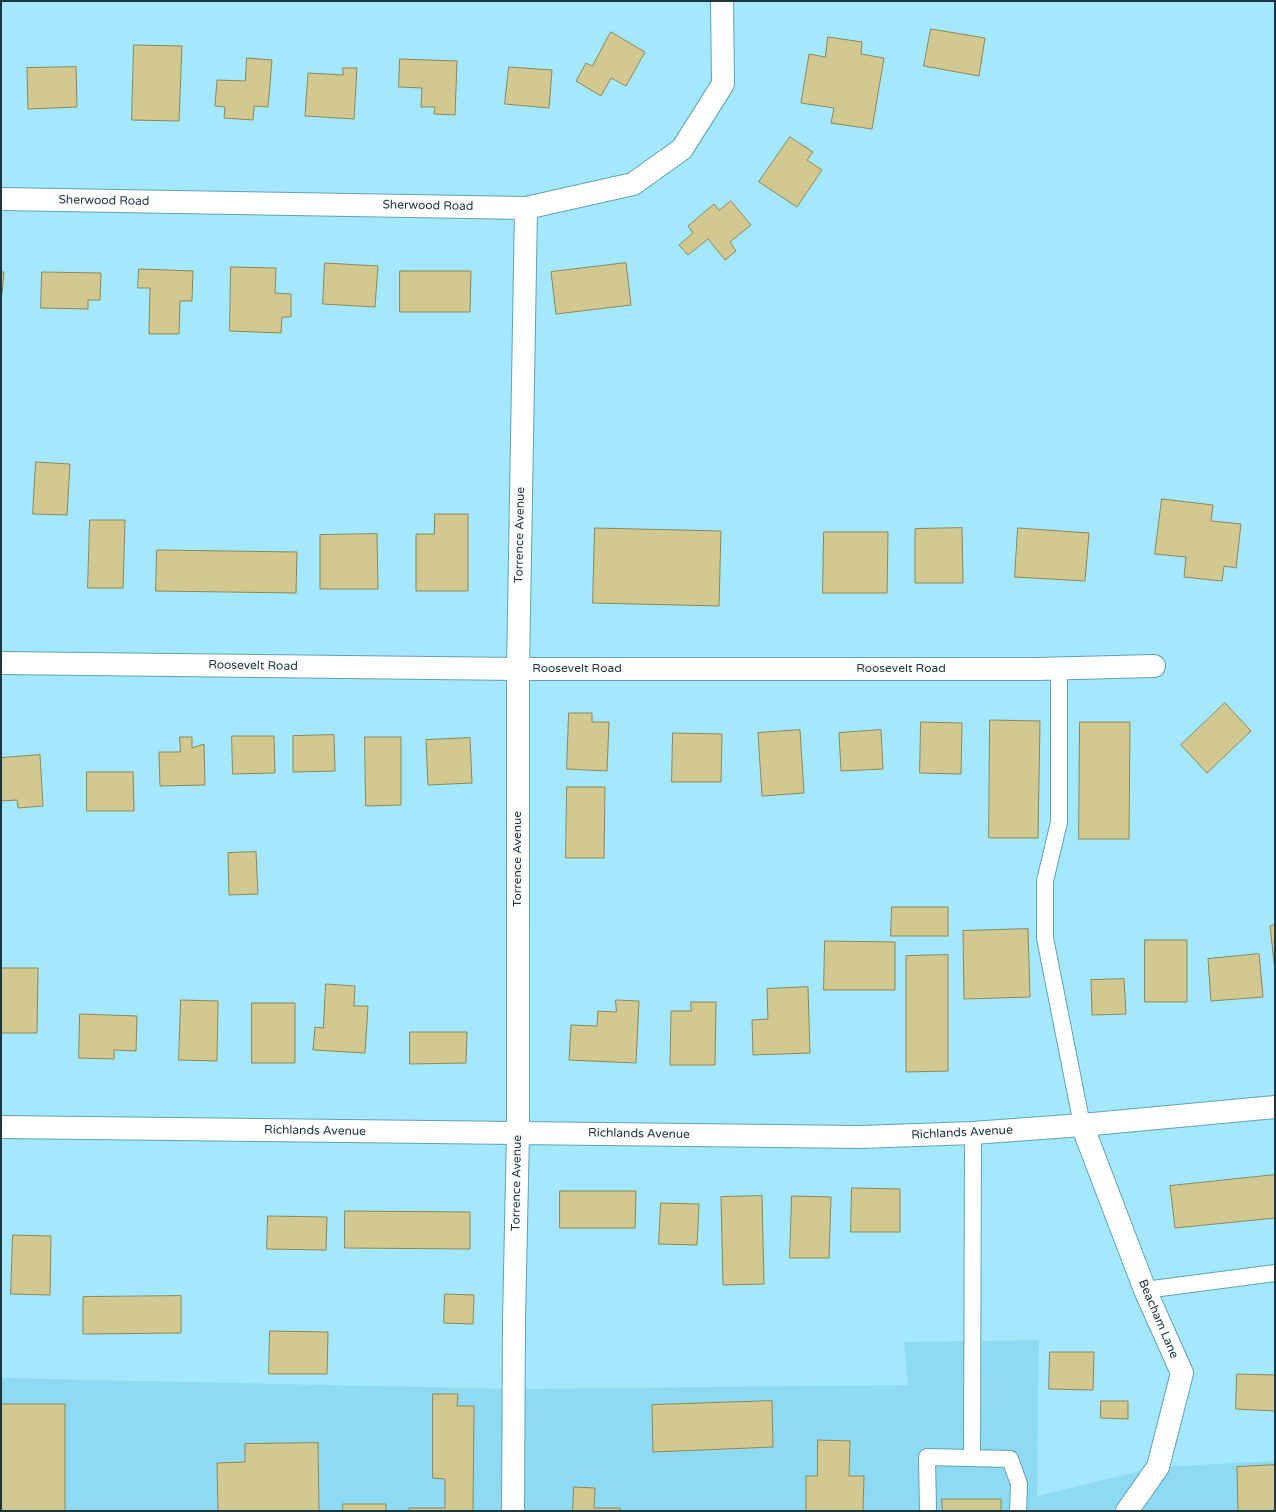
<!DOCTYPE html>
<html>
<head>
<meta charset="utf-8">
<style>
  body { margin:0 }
  #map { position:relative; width:1276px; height:1512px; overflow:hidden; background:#a4e8fd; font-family:"Varela Round",sans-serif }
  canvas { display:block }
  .frame { position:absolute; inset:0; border:2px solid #1b363f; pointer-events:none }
</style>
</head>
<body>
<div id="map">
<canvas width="1276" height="1512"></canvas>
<div class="frame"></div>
</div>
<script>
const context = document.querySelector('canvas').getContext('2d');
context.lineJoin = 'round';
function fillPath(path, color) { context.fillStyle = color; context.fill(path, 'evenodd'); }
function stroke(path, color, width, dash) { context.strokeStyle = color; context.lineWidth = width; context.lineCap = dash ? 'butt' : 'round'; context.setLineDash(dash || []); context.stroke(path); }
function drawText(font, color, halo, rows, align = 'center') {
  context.font = font + ' "Varela Round",sans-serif'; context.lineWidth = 3; context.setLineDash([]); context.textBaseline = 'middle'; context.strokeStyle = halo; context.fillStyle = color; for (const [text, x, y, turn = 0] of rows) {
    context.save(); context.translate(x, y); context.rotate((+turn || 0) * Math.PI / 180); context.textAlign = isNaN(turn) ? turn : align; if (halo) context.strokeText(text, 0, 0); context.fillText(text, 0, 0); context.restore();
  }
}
const built = new Path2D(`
  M1039 1340 1037 1496 1158 1467 1275 1461V1511H1V1378L514 1389 908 1385 904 1342Z`);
const building = new Path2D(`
  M931 29 985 38 979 76 924 66Z
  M611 32 645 52 626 86 611 78 601 96 576 81 586 63 592 66Z
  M828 37 862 42 861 54 884 58 872 129 831 123 834 108 801 103 809 54 825 57Z
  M134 45 182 46 179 121 132 120Z
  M247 58 272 60 268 107 254 106 253 120 224 118 225 107 215 106 217 80 245 81Z
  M400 59 457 61 455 115 434 114 435 107H421L422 88 399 87Z
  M76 67 77 107 28 109 27 68Z
  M509 67 552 70 549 108 505 104Z
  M343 68H357L354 119 305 116 308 73 343 75Z
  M790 137 813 152 807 160 822 170 797 207 759 182Z
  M731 201 751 225 730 242 736 251 725 260 708 239 688 255 679 245 693 233 688 226 714 204 719 210Z
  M325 263 378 266 375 307 323 304Z
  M626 263 631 305 556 314 551 272Z
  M231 267 276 268 275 293 291 294V317H282L281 333 230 331Z
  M139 269 193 271 192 301H180L179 334H149L150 288H138Z
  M400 271H471L470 312H400Z
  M1 272H4L2 294H1Z
  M42 272 101 273 100 300H88V309L41 308Z
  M36 462 70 464 67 515 33 514Z
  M1162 499 1213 505 1211 521 1241 524 1236 568 1224 566 1222 581 1184 577 1186 557 1155 554Z
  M435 514H468V591H416V534H434Z
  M90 520H125L123 588H88Z
  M595 528 721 531 719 606 593 603Z
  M962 528 963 583H915V529Z
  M1018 528 1089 533 1085 581 1015 577Z
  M824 532H888L887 593H823Z
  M377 534 378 589H320V535Z
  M157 550 297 552 296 593 156 591Z
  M1225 703 1251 731 1207 773 1181 745Z
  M569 713H592V722H609L607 771 567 769Z
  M990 720 1040 721 1038 838H989Z
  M921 722 962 723 961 774 920 773Z
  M1080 722H1130L1129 839H1079Z
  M800 730 804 793 762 796 758 733Z
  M881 730 883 769 841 771 839 733Z
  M673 733 722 734 721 782H672Z
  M334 735 335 771 293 772V736Z
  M232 736H274L275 773 233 774Z
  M180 737H192V748L204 744 205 785 160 786 159 752H180Z
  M365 737H401V805L366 806Z
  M470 738 472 783 428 785 426 740Z
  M40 755 43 806 18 808 17 800 1 801V758Z
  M87 772H133L134 811H87Z
  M567 787H605L604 858H566Z
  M256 852 258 894 229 895 228 853Z
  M892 907H948V936H891Z
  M1275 925V971L1270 926Z
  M1028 929 1030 997 964 999 963 931Z
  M1145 940H1187V1002H1145Z
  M825 941 895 942V990H824Z
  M1259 954 1263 997 1211 1001 1208 959Z
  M948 955V1071L906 1072V956Z
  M1 968H38L37 1033H1Z
  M1124 979 1126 1014 1092 1015 1091 980Z
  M326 984 355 986 354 1006H368L365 1053 313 1050 315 1027 323 1028Z
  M808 987 810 1053 753 1055 752 1020 768 1019 767 989Z
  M181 1000 218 1001 217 1061 179 1060Z
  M616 1000 639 1001 636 1063 569 1060 571 1025 597 1026 598 1011 616 1012Z
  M691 1002H716L715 1065H670L671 1011H691Z
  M252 1003H295V1063H252Z
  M80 1014 137 1016 136 1051 114 1050V1059L79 1058Z
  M410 1032H467L466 1063 410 1064Z
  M1275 1175V1218L1175 1228 1170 1186Z
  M852 1188 900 1189V1232H851Z
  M560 1191H636L635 1228H560Z
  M762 1196 764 1284 723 1285 721 1197Z
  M792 1196 831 1197 829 1258H790Z
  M661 1203 699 1204 697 1245 659 1244Z
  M345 1211 470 1212V1249L345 1248Z
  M268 1216 327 1217 326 1250 267 1249Z
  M13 1235 51 1236 50 1295 11 1294Z
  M445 1294 474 1295 473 1324 444 1323Z
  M181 1296V1333L83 1334V1297Z
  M270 1331 328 1332 327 1374H269Z
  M1050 1352H1094L1093 1390 1049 1389Z
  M1237 1374 1275 1375V1411L1236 1409Z
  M433 1394H458L457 1406H474L473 1511H409V1508H445V1479L433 1478Z
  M772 1401 773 1447 653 1452 652 1405Z
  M1101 1401H1128V1419L1101 1418Z
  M1 1404H65V1511H1Z
  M818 1440 850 1441 849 1476H864L863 1511H806V1476H817Z
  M318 1443 319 1511H218L217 1463 245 1462V1444Z
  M1275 1465V1511H1238L1237 1467Z
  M574 1487 595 1488 594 1508H620V1511H573Z
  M942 1499H1001V1511H943Z
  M343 1504H386V1511H343Z`);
const service = new Path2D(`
  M1059 669V822L1045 881V938L1082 1125
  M1145 1290 1275 1273
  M972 1458 973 1133
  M928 1511 927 1457 1010 1459 1019 1484 1018 1511`);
const minor = new Path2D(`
  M1 199 526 208 633 184 682 149 723 84 722 1
  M1 663 518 669H1037L1154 666
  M1082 1125 1145 1290 1182 1373 1158 1467 1127 1511
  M1 1127 861 1137 973 1133 1082 1125 1275 1107
  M513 1511 514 1320 518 1133V669L526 208`);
const streetNames = [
  ["Sherwood Road",104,201,1],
  ["Sherwood Road",428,206,1],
  ["Torrence Avenue",520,535,-89],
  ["Roosevelt Road",253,666,1],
  ["Roosevelt Road",577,669],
  ["Roosevelt Road",901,669],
  ["Torrence Avenue",518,859,-90],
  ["Richlands Avenue",315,1131,1],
  ["Richlands Avenue",962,1133,-3],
  ["Richlands Avenue",639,1134,1],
  ["Torrence Avenue",517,1183,-89],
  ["Beacham Lane",1158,1319,67]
];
fillPath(built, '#8fdaf3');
fillPath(building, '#d2c992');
stroke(building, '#8f8751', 1);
stroke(service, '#60a2b6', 18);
stroke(minor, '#60a2b6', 24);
stroke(service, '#fff', 16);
stroke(minor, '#fff', 22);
drawText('12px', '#1b363f', '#fcfcfc', streetNames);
</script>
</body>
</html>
